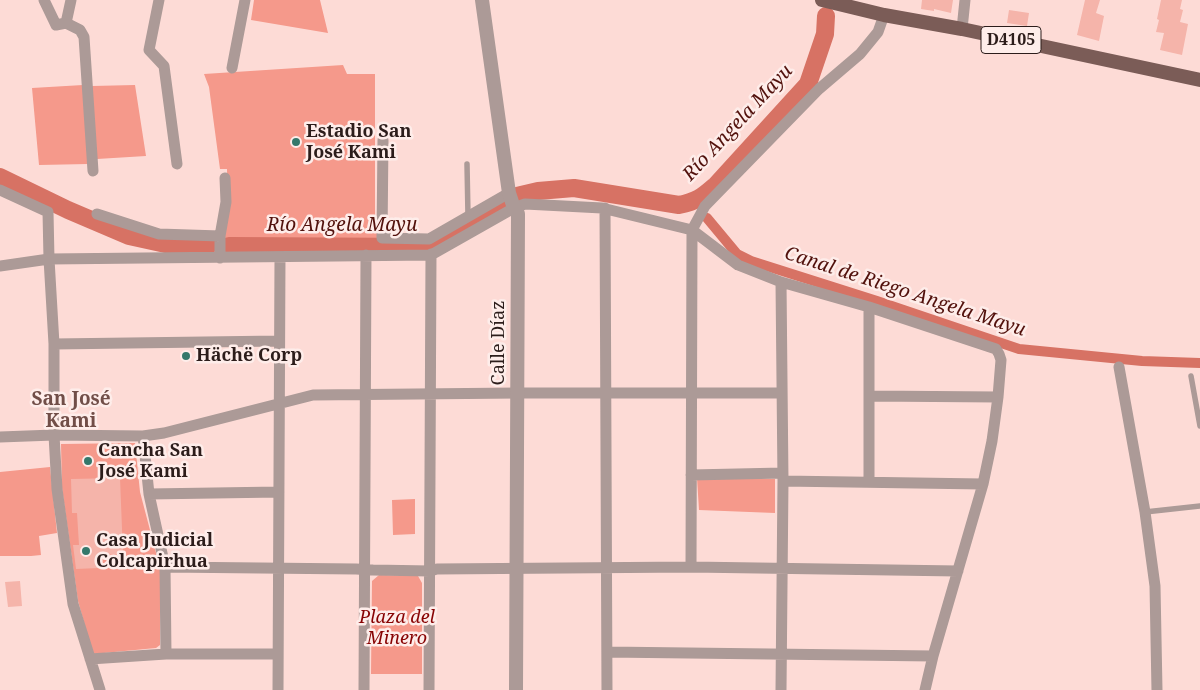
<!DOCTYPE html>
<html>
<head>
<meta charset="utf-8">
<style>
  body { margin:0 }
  canvas { display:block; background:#fddbd6 }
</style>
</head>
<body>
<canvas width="1200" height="690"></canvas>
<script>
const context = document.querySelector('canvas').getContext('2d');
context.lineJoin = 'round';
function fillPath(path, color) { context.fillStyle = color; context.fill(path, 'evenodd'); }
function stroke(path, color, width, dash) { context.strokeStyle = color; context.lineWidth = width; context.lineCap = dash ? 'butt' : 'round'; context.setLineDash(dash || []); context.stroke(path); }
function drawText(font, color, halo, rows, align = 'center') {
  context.font = font + ' "Noto Serif",serif'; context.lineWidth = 5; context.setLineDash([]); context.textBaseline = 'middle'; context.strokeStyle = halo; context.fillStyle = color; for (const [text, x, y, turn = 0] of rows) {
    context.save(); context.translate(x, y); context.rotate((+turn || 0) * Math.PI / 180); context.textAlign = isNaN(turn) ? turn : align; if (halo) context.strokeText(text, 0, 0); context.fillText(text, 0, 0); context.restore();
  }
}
const green = new Path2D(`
  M254 0H320L328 33 251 20Z
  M343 65 347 74H375V220L380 240 389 243 390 252 224 253 223 237 228 220 227 169H220L209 87 204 74Z
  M83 85 88 164 39 165 32 88Z
  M135 85 146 156 97 159 92 86Z
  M135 443 140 492 160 568V645L156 648 93 654 78 601 62 488 61 444Z
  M50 467 57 533 39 536 41 555 31 556H0V472Z
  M697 478 775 479V513L699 510Z
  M415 499V534L393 535 392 500Z
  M379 575 418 576 422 583V674H371L372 581Z`);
const canal = new Path2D(`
  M707 218 737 254 751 261 877 301 1019 349 1142 361 1200 363`);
const river = new Path2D(`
  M0 177 68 210 129 236 170 245H209
  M517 196 521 195 538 191 574 188 679 205C698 201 702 197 716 185L808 84 825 34 826 16
  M229 246 429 247 503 204`);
const building = new Path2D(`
  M922 0H953L951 13 934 9V11L921 9Z
  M1085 0H1100L1096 13 1104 16 1099 41 1077 35Z
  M1161 0H1182L1180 9 1183 10 1180 22 1188 24 1182 55 1160 50 1164 33 1156 32 1159 20 1157 19Z
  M1009 10 1029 13 1027 26 1007 23Z
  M120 478 123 554 98 555 99 568 76 569 73 545H79L77 513H72L71 479Z
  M20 581 22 606 8 607 5 582Z`);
const service = new Path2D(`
  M467 164 468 216
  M1191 376 1200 426
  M1145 512 1200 506`);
const minor = new Path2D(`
  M44 0 56 25 66 23
  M71 0 66 23 80 30 84 37 93 171
  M159 0 149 50 164 66 177 164
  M962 29 965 0
  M232 68 245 0
  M383 140 382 238 429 239 509 193
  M0 190 48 212 49 259 54 344V435L57 489 73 604 100 690
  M605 208 607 690
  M97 214 159 234 220 236
  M220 258V236L226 202 225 178
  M0 266 49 259 431 255 514 208 525 204 602 208 692 230 738 265 781 282 869 307 996 349 999 354 1001 360 998 397 992 441 983 484 933 656 925 690
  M781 282 783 481 781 690
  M54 344 279 341
  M1119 367 1145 512 1155 586 1157 690
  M869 396 998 397
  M143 436 149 494 165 567 166 654
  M0 437 54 435 143 436 164 433 313 395 518 393H781
  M691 475 783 473
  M783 481 983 484
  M869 482V307
  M149 494 279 492
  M165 567 356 569 373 570 430 571 437 569 691 567 958 571
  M691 567 692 230 705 206 819 89 860 54 878 32 884 15
  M607 652 933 656
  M90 659 166 654H278
  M278 690 280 257
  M364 690 366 255
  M429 690 431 254`);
const tertiary = new Path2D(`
  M482 0 509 193 514 208 518 214 516 690`);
const primary = new Path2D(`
  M822 0 884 15 962 29 1200 80`);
const markers = [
  [296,142,5,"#34786b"],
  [186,356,5,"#34786b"],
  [88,461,5,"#34786b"],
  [86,551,5,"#34786b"]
];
const shields = [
  [1011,40,60]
];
const shieldNames = [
  ["D4105",1011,40]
];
const poiNames = [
  ["Estadio San",306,132],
  ["José Kami",306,153],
  ["Hächë Corp",196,356],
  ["Cancha San",98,451],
  ["José Kami",98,472],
  ["Casa Judicial",96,541],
  ["Colcapirhua",96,562]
];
const streetNames = [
  ["Calle Díaz",499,343,-90]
];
const parkNames = [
  ["Plaza del",397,618],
  ["Minero",397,639]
];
const waterNames = [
  ["Río Angela Mayu",738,123,-47],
  ["Río Angela Mayu",342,226],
  ["Canal de Riego Angela Mayu",905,292,18]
];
const neighbourhoodNames = [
  ["San José",71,400],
  ["Kami",71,422]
];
fillPath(green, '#f5998b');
stroke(canal, '#d77264', 10);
stroke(river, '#d77264', 18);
fillPath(building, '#f5b4aa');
stroke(service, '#ac9a97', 5.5);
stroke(minor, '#ac9a97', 11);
stroke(tertiary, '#ac9a97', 14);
stroke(primary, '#7b5c57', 14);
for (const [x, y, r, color] of markers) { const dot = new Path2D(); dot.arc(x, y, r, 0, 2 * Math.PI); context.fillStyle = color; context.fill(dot); stroke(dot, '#feedea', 2); }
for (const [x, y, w] of shields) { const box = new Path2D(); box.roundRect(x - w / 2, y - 13.5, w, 27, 4); context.fillStyle = '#feedea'; context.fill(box); stroke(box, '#2c1d1b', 1); }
drawText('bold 16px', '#2c1d1b', null, shieldNames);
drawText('bold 18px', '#2c1d1b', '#feedea', poiNames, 'left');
drawText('18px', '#2c1d1b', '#feedea', streetNames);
drawText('italic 18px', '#880303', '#feedea', parkNames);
drawText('italic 19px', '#52110c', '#feedea', waterNames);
drawText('bold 19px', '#714e48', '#feedea', neighbourhoodNames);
</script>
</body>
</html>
